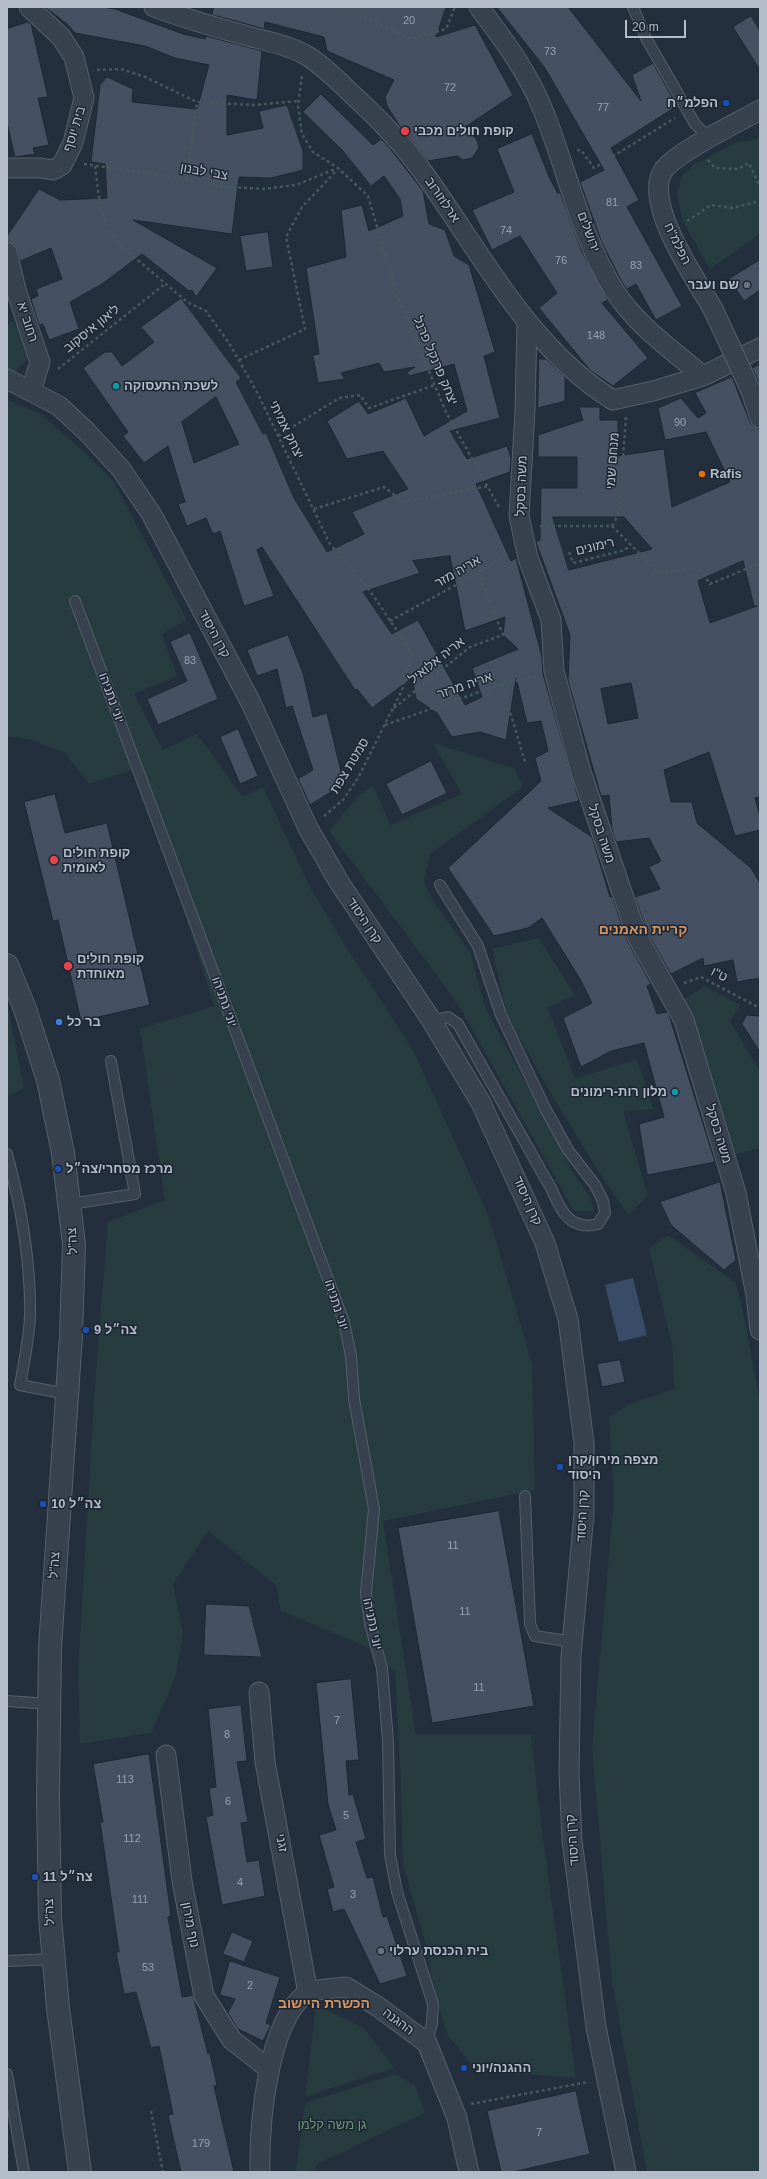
<!DOCTYPE html>
<html>
<head>
<meta charset="utf-8">
<style>
  body { margin:0 }
  #map { position:relative; width:767px; height:2179px; overflow:hidden; background:#242f3e; font-family:Arial,sans-serif }
  canvas { display:block }
  .frame { position:absolute; inset:0; border:8px solid #b4bcc9; pointer-events:none }
  .scale { position:absolute; left:625px; top:20px; width:61px; height:18px; box-sizing:border-box; border:2px solid #b4bcc9; border-top:0; padding-left:5px; font-size:12px; line-height:14px; white-space:nowrap; color:#b4bcc9; -webkit-text-stroke:3px #1d2633; paint-order:stroke }
</style>
</head>
<body>
<div id="map">
<canvas width="767" height="2179"></canvas>
<div class="frame"></div>
<div class="scale">20 m</div>
</div>
<script>
const context = document.querySelector('canvas').getContext('2d');
context.lineJoin = 'round';
function fillPath(path, color) { context.fillStyle = color; context.fill(path, 'evenodd'); }
function stroke(path, color, width, dash) { context.strokeStyle = color; context.lineWidth = width; context.lineCap = dash ? 'butt' : 'round'; context.setLineDash(dash || []); context.stroke(path); }
function drawText(font, color, halo, rows, align = 'center') {
  context.font = font + ' Arial,Heebo,sans-serif'; context.lineWidth = 3; context.setLineDash([]); context.textBaseline = 'middle'; context.strokeStyle = halo; context.fillStyle = color; for (const [text, x, y, turn = 0] of rows) {
    context.save(); context.translate(x, y); context.rotate((+turn || 0) * Math.PI / 180); context.textAlign = isNaN(turn) ? turn : align; if (halo) context.strokeText(text, 0, 0); context.fillText(text, 0, 0); context.restore();
  }
}
const green = new Path2D(`
  M760 137V234L710 269 682 220 677 194 682 176 693 165 737 142 755 140Z
  M14 321 29 358 14 372 7 369V324Z
  M7 400 41 414 81 449 114 482 187 620 162 634 177 676 134 694 163 750 197 734 243 797 263 787 309 885 346 947 413 1050 489 1217 532 1364 535 1490 383 1521 416 1735H531L541 1823 576 2078 476 2070 447 2034 436 2000 424 1939 403 1863 400 1763 395 1672 367 1647 281 1611 276 1585 208 1531 173 1584 183 1634 175 1679 151 1733 80 1744 78 1670 96 1370 108 1222 165 1200 140 1029 214 1006 139 768 89 784 65 753 29 739 7 736Z
  M433 743 514 768 523 787 430 854 424 882 433 901 470 952 485 1007 573 1172 591 1199 594 1211H574L462 1011 442 982 329 831 357 797 373 785 390 825 462 794Z
  M539 938 575 995 548 1008 575 1079 637 1059 653 1109 623 1111 648 1196 628 1215 600 1174 547 1087 507 1015 492 949Z
  M704 986 740 1005 730 1021 758 1068H760V1148L731 1156 683 1000Z
  M7 1003 24 1088 7 1097Z
  M668 1235 736 1283 745 1321 760 1403V2172H647L612 1982 592 1748 614 1498 609 1417 630 1404 674 1389 672 1345 649 1249Z
  M316 2005 364 2028 394 2068 305 2097Z
  M395 2074 415 2085 425 2113 317 2164 316 2170 296 2172 305 2103Z`);
const water = new Path2D(`
  M633 1278 647 1335 619 1342 605 1285Z`);
const building = new Path2D(`
  M45 7H102L115 9 183 34 205 39 206 36 262 51 257 100 227 95V135L263 128 259 111 287 105 303 151V170L271 178 239 177 232 234 133 220 217 268 196 297 192 290 189 291 142 254 102 284 70 302 79 329 49 340 43 324 39 325 31 299 38 296 36 289 62 279 51 248 20 261 15 245 7 241V236L39 189 60 200 107 198 105 164 91 162 100 85 107 77 133 89 132 102 197 109 209 65 175 58 145 46 75 33 66 23Z
  M214 7H446L436 37 475 25 513 95 465 127 477 140 479 148 472 158 463 160 457 156 428 161 399 125 387 106 385 97 394 80 327 51 324 37 265 22 264 29 236 21 212 15Z
  M497 7H568L641 101 632 75 653 63 677 106 611 148 639 200 627 207 682 306 656 320 636 284 627 289 623 284 602 243 580 182 604 170 545 68Z
  M751 16 760 31V70L733 27Z
  M28 22 31 24 48 97 38 98 49 145 33 148 35 154 15 157 7 123V29Z
  M321 94 373 145 381 139 389 147 423 191 429 224 445 230 454 256 469 265 495 352 484 356 500 418 450 431 467 459 507 446 511 458 510 472 476 484 511 561 516 558 542 657 543 674 579 801 548 808 592 837 610 897 612 896 627 940 651 984 647 986 657 1014 667 1012 669 1015 715 1162 647 1175 639 1124 664 1117 644 1043 611 1051 581 1067 563 1018 592 1003 580 979 542 918 528 928 494 936 448 868 541 781 535 758 548 751 541 721 527 723 516 678 506 740 480 732 452 737 437 713 416 699 412 678 372 708 357 689 355 690 262 547 257 550 274 596 244 606 220 531 213 534 206 518 187 526 178 504 185 502 168 446 144 463 123 436 128 432 83 368 105 352H112L122 366 154 342 141 327 181 298 241 378 236 382 263 434 266 433 294 498 327 552 364 534 352 512 408 489 383 451 347 459 327 421 359 401 368 414 406 398 424 436 467 411 454 364 409 376 407 372 415 367 384 372 379 363 341 373 345 379 318 383 313 355 319 354 306 268 346 257 341 210 362 205 369 231 403 216 400 199 384 176 371 186 343 151 303 112ZM216 397 239 444 194 463 182 422ZM450 556 465 631 505 617 503 635 518 649 472 668 482 697 465 705 418 620 392 634 363 592 420 573 413 561Z
  M532 134 550 179 558 194 560 192 582 252 608 300 602 303 648 358 613 386 590 370 539 308 557 293 520 236 492 250 472 210 514 192 497 149Z
  M268 232 273 267 246 271 240 236Z
  M760 260V290L744 301 729 279Z
  M539 359H546L565 377V401L538 408Z
  M760 365V384L752 368Z
  M732 377 750 422 753 426 760 429V797L755 798 760 816V830L735 836 709 752 664 770 671 802H692L697 823 751 868 760 883V978L737 982 733 960 704 966 703 958 671 974 647 932 635 897 660 889 649 867 661 861 649 838 616 842 612 829 609 795 601 796 568 681 570 635 536 542 540 540 541 488H577V457H538V435L583 420 579 407H600V420H618V456L664 449 672 507 730 482 706 432 665 440 658 408 681 398 698 418 706 413 695 393ZM553 517H624L652 549 569 570ZM743 561 754 606H757L710 623 698 581ZM631 683 638 718 608 724 601 689Z
  M190 633 218 699 158 725 147 699 187 681 170 642Z
  M288 635 303 673 313 717 327 713 344 784 310 805 298 779 313 770 292 706 286 708 277 669 257 676 247 650Z
  M238 729 258 776 240 784 220 737Z
  M431 761 447 793 402 815 386 784Z
  M55 794 65 833 107 823 150 1005 81 1021 58 920 53 921 24 802Z
  M747 1015 760 1016V1052L742 1024Z
  M720 1182 736 1260 724 1270 671 1225 660 1202Z
  M620 1360 625 1382 602 1387 597 1364Z
  M499 1511 534 1706 432 1723 398 1528Z
  M206 1604 249 1606 262 1657 204 1655Z
  M351 1679 359 1760 346 1761 349 1795 353 1794 366 1839 356 1842 367 1878 373 1877 383 1917 387 1916 407 1976 380 1984 344 1909 333 1912 327 1889 334 1887 319 1835 336 1830 328 1804 316 1683Z
  M241 1705 247 1761 237 1762 248 1822 241 1823 247 1862 259 1860 265 1896 222 1905 206 1817 213 1815 209 1788 216 1787 208 1709Z
  M149 1754 171 1916 168 1917 182 1997 193 1995 208 2054 209 2050 217 2085 214 2086 234 2172H181L168 2115 173 2114 159 2046 151 2048 136 1992 124 1994 116 1952H119L100 1822H103L93 1764Z
  M232 1932 253 1941 244 1962 223 1954Z
  M230 1961 280 1977 266 2023 271 2025 263 2041 238 2029 228 2013 235 1999 220 1995Z
  M576 2091 590 2154 513 2172H501L487 2111Z`);
const path = new Path2D(`
  M342 7 411 39 446 29 455 7
  M97 70 121 69 145 77 197 102 254 105 299 101
  M302 76 298 106 302 134 313 152 338 168 368 196 397 295 446 412 499 507
  M577 150H581L594 168 675 118
  M708 160 715 168 738 169 749 163 760 187
  M84 164 175 177 216 186 263 189 296 185 338 168
  M95 166 101 213 119 244 187 302 206 311 229 343 258 394 330 544 368 588 412 653 402 690 358 778 343 800 324 816
  M187 179 197 102
  M687 221 711 205 733 208 760 201
  M239 360 305 329 286 237 302 207 337 170
  M58 369 166 283
  M278 436 339 398 360 395 369 408 435 385
  M314 509 384 487 403 502 488 486
  M540 526H612
  M612 526 659 573 699 568 710 584 760 563
  M612 526 619 514 626 417
  M569 552 573 563 625 550 631 544
  M390 621 478 573 506 554
  M502 684 525 762
  M394 708 470 647 503 635 478 573
  M385 725 502 684 536 676
  M684 983 701 977 756 1006H760
  M471 2104 588 2082
  M151 2111 163 2172`);
const service = new Path2D(`
  M633 7 646 38 695 124 710 139
  M75 601 344 1322 351 1356 354 1399 374 1509 366 1593 370 1624 382 1668 388 1741 390 1855 397 1892 433 2004 432 2023 427 2043
  M432 1021 448 1017 458 1024 552 1190C561 1212 571 1231 598 1224L605 1213 603 1201 595 1185 568 1150 545 1108 501 1015 478 946 440 885
  M7 1154C21 1206 31 1262 30 1316 29 1339 24 1363 20 1385L67 1394
  M70 1204 135 1194 111 1061
  M525 1496 530 1624 535 1636 572 1642
  M7 1701 49 1704
  M7 1961 54 1959
  M7 2074 24 2172`);
const minor = new Path2D(`
  M154 7C184 18 214 27 244 35 264 41 286 44 304 54 322 64 339 82 354 96 378 118 401 142 420 168 479 248 526 346 613 400L653 391 703 376 760 348
  M479 7C503 39 528 72 543 110 567 169 580 235 614 290 637 326 671 349 703 376
  M7 168H41L53 170 62 165 73 143 84 98 74 57 61 37 29 7
  M7 252 16 290 40 362 31 391
  M713 309C696 280 643 203 663 171 674 153 739 122 760 110
  M527 322 525 410 519 516 528 558 551 620 554 671 581 772 637 936 684 1020 736 1193 756 1295 760 1330
  M7 379 59 406 86 431 121 469 152 515 251 703 308 828 339 882 430 1018 481 1103 545 1243 568 1319 584 1443V1514L571 1656 569 1773 572 1840 596 2027 626 2172
  M751 391 760 418
  M259 1692 265 1762 308 1993
  M166 1755 182 1881 204 1996 232 2040 269 2069
  M260 2172C259 2127 267 2021 307 1993 314 1989 337 1988 346 1987L377 2006 427 2043 457 2118 469 2172`);
const tertiary = new Path2D(`
  M7 965 25 1009 48 1080 63 1153 74 1244 71 1336 50 1648 48 1796 50 1917 58 2008 80 2172`);
const minorBridge = new Path2D(`
  M713 309 751 391`);
const markers = [
  [726,103,4,"#1a4fb4"],
  [405,131,5,"#e0444e"],
  [747,285,4,"#6b7280"],
  [116,386,4,"#0f9aa8"],
  [702,474,4,"#e8710a"],
  [54,860,5,"#e0444e"],
  [68,966,5,"#e0444e"],
  [59,1022,4,"#3f7fe0"],
  [675,1092,4,"#0f9aa8"],
  [58,1169,4,"#1a4fb4"],
  [86,1330,4,"#1a4fb4"],
  [560,1467,4,"#1a4fb4"],
  [43,1504,4,"#1a4fb4"],
  [35,1877,4,"#1a4fb4"],
  [381,1951,4,"#6b7280"],
  [464,2068,4,"#1a4fb4"]
];
const numberNames = [
  ["20",409,21],
  ["73",550,52],
  ["72",450,88],
  ["77",603,108],
  ["81",612,203],
  ["74",506,231],
  ["76",561,261],
  ["83",636,266],
  ["148",596,336],
  ["90",680,423],
  ["83",190,661],
  ["11",453,1546],
  ["11",465,1612],
  ["11",479,1688],
  ["7",337,1721],
  ["8",227,1735],
  ["113",125,1780],
  ["6",228,1802],
  ["5",346,1816],
  ["112",132,1839],
  ["4",240,1883],
  ["3",353,1895],
  ["111",140,1900],
  ["53",148,1968],
  ["2",250,1986],
  ["7",539,2133],
  ["179",201,2144]
];
const poiNames = [
  ["הפלמ״ח",718,103,"right"],
  ["קופת חולים מכבי",414,131],
  ["שם ועבר",739,285,"right"],
  ["לשכת התעסוקה",124,386],
  ["Rafis",710,474],
  ["קופת חולים",63,853],
  ["לאומית",63,868],
  ["קופת חולים",77,959],
  ["מאוחדת",77,974],
  ["בר כל",67,1022],
  ["מלון רות-רימונים",667,1092,"right"],
  ["מרכז מסחרי/צה״ל",66,1169],
  ["צה״ל 9",94,1330],
  ["מצפה מירון/קרן",568,1460],
  ["היסוד",568,1475],
  ["צה״ל 10",51,1504],
  ["צה״ל 11",43,1877],
  ["בית הכנסת ערלוי",389,1951],
  ["ההגנה/יוני",472,2068]
];
const streetNames = [
  ["בית יוסף",75,129,-73],
  ["צבי לבנון",204,172,10],
  ["ארלוזורוב",442,200,56],
  ["ירושלים",588,232,69],
  ["הפלמ\"ח",677,244,64],
  ["רחוב יא",27,322,72],
  ["ליאון איסקוב",92,329,-39],
  ["יצחק פרנקל פרנל",435,361,67],
  ["יצחק אמיתי",286,430,64],
  ["מנחם שמי",613,461,-86],
  ["משה בסקל",522,486,-88],
  ["רימונים",595,547,-13],
  ["אריה מזר",458,572,-30],
  ["קרן היסוד",214,634,62],
  ["אריה אלואיל",437,661,-38],
  ["אריה מרזר",465,686,-19],
  ["יוני נתניהו",111,698,70],
  ["סמטת צפת",350,766,-59],
  ["משה בסקל",601,834,72],
  ["קרן היסוד",364,921,56],
  ["ט\"ו",719,975,27],
  ["יוני נתניהו",224,1002,70],
  ["משה בסקל",718,1134,73],
  ["קרן היסוד",527,1201,66],
  ["צה\"ל",73,1241,-93],
  ["יוני נתניהו",336,1305,72],
  ["קרן היסוד",583,1516,-87],
  ["צה\"ל",55,1565,-86],
  ["יוני נתניהו",372,1624,78],
  ["קרן היסוד",573,1840,-95],
  ["זגני",281,1843,79],
  ["צה\"ל",50,1912,-93],
  ["נוף מירון",190,1925,79],
  ["ההגנה",398,2022,37]
];
const parkNames = [
  ["גן משה קלמן",332,2125]
];
const neighbourhoodNames = [
  ["קריית האמנים",643,930],
  ["הכשרת היישוב",324,2004]
];
fillPath(green, '#263c3f');
fillPath(water, '#394c67');
fillPath(building, '#455162');
stroke(building, '#1f2835', 1);
stroke(service, '#565f6c', 12);
stroke(minor, '#565f6c', 21);
stroke(tertiary, '#565f6c', 24);
stroke(path, '#44595c', 2.5, [3, 3]);
stroke(service, '#38414e', 10);
stroke(minor, '#38414e', 19);
stroke(tertiary, '#38414e', 22);
stroke(minorBridge, '#565f6c', 21, []);
stroke(minorBridge, '#38414e', 19);
for (const [x, y, r, color] of markers) { const dot = new Path2D(); dot.arc(x, y, r, 0, 2 * Math.PI); context.fillStyle = color; context.fill(dot); stroke(dot, '#1d2633', 1.5); }
drawText('11px', '#98a1af', null, numberNames);
drawText('bold 13px', '#b4bcc9', '#1d2633', poiNames, 'left');
drawText('13px', '#b4bcc9', '#1d2633', streetNames);
drawText('13px', '#6b9a76', '#1d2633', parkNames);
drawText('bold 14px', '#d59563', '#1d2633', neighbourhoodNames);
</script>
</body>
</html>
